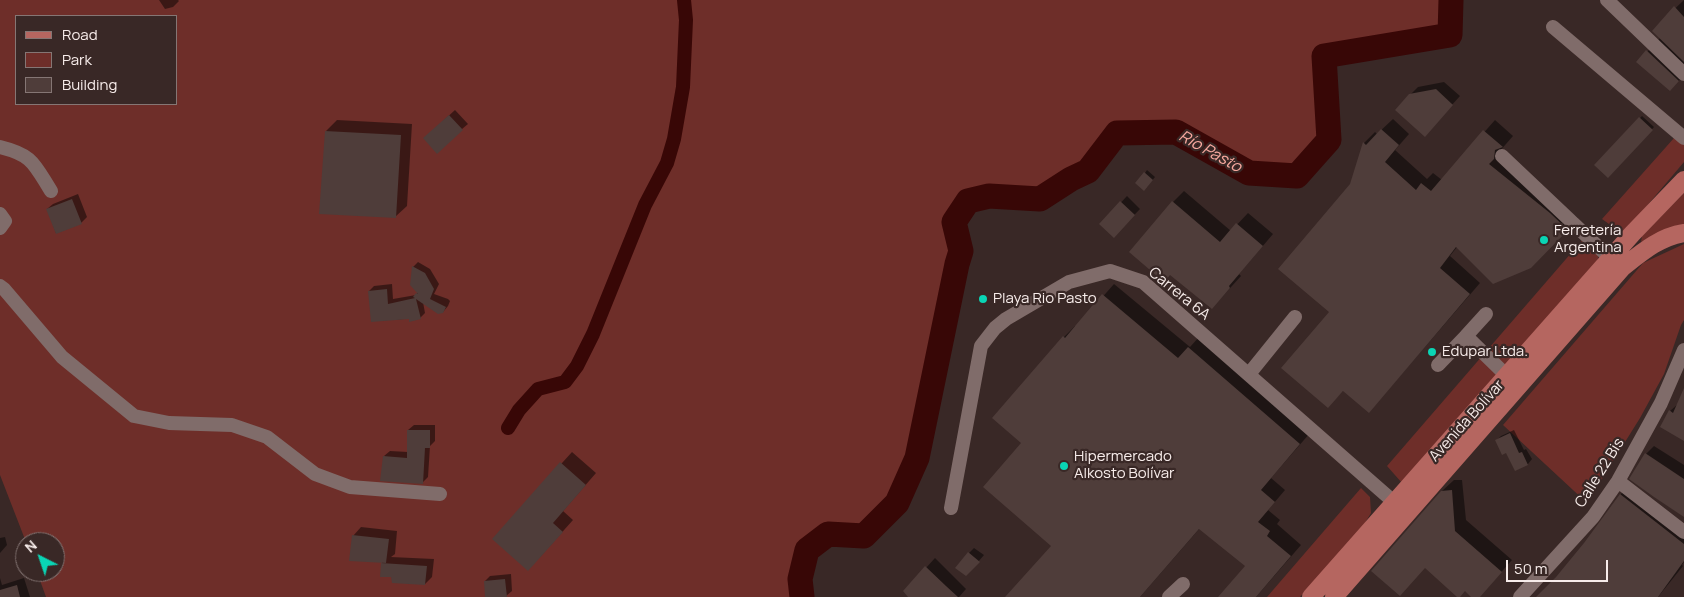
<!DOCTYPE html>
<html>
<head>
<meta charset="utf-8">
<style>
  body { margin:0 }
  #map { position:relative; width:1684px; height:597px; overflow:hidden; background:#392826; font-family:Manrope,sans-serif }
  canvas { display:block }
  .legend { position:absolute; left:15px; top:15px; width:162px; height:90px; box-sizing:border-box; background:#392826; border:1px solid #857674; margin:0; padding:6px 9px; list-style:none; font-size:15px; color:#f7ecea }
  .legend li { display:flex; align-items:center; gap:10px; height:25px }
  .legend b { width:25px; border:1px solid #857674 }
  .north { position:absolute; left:15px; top:532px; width:50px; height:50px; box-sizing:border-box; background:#392826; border:1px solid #857674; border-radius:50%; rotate:319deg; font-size:14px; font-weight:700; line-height:20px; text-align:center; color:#f7ecea }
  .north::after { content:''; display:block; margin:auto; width:18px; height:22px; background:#0ad5b5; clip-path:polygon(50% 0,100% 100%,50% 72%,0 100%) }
  .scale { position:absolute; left:1506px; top:560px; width:102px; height:22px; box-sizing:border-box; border:2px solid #f7ecea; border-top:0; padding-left:6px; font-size:15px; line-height:18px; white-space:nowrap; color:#f7ecea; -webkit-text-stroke:4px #392826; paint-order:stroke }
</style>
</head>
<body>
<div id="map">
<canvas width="1684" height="597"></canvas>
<ul class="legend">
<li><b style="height:6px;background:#b56660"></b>Road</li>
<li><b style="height:14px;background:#6e2e29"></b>Park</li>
<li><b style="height:14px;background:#4f3d3a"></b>Building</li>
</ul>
<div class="north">N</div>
<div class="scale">50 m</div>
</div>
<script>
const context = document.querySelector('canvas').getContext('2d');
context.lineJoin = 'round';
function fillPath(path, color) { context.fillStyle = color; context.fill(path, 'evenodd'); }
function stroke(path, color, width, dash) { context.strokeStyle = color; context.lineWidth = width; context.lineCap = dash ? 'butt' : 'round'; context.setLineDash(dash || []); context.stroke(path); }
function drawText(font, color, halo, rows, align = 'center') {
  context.font = font + ' Manrope,sans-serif'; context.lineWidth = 4.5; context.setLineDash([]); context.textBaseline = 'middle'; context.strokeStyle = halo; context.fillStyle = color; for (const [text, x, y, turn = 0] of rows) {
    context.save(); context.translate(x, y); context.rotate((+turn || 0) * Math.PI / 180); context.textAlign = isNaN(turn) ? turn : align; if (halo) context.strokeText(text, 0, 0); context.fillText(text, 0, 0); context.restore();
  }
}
const green = new Path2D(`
  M0 0H1451L1450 35 1324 56 1329 140 1297 176 1242 170 1176 132 1117 133 1088 171 1071 179 1040 199 989 197 968 201 954 222 961 251 957 264 917 458 897 503 863 530 830 527 804 547 790 574 791 597H46L37 572H55V542H26L0 475ZM16 16H176V104H16Z
  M1674 138 1684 145V162L1623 234 1602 219Z
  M1684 193V224L1676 226 1641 242 1642 236Z
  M1585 237 1600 251 1597 262 1402 483 1387 466Z
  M1684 244V320L1681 325 1664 374 1640 418 1587 503 1503 425 1643 263Z
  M1361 488 1370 497 1371 513 1362 528 1300 597H1267Z`);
const shadow = new Path2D(`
  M159 0H178L179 1 173 7 165 9Z
  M1684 0V76L1670 89 1638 62 1660 38 1664 19Z
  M1444 82 1460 96 1432 127 1410 95 1418 87Z
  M455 110 468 124 462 129 430 133Z
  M1642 116 1654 127 1608 177 1596 165Z
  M1393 119 1409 134 1395 150 1427 179 1433 173 1442 180 1495 120 1513 136 1499 152 1578 218 1530 267 1457 247 1450 256 1480 283 1369 412 1344 390 1328 406 1331 312 1351 184 1364 143 1375 132 1377 134Z
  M337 120 412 124 407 206 395 217 326 131Z
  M1147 170 1155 177 1147 187 1145 173Z
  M1184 191 1231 231 1248 213 1273 234 1239 274 1241 276 1212 308 1173 202Z
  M78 194 87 217 81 223 56 233 47 209 53 204Z
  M1127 196 1140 209 1114 236 1101 224Z
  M418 262 430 269 439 284 434 294 448 299 450 301 448 306 443 312 423 302 425 313 420 318 372 321 369 291 374 286 392 284 393 299 416 295 418 292 413 267Z
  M1114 284 1190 347 1199 337 1310 433 1271 478 1285 490 1268 510 1280 520 1277 524 1301 545 1256 597H1219L1246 566 1200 528 1140 597H1006L1053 545 1023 443 1064 337 1075 326 1076 327Z
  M1684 391V439L1670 411 1678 404Z
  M414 425H435V441L430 446 428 477 422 483 384 456 390 451 408 452V430Z
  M1514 430 1524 450 1526 449 1532 459 1528 464 1516 470 1507 451 1497 440 1501 436Z
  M1654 446 1684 465V516L1646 454Z
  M572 452 596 473 563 511 573 520 539 558 493 539Z
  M1454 480H1462L1466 520 1512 560 1479 597H1473L1465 590 1425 567 1400 595 1442 491Z
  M1631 484 1684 525V562L1682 565 1683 566 1658 597H1539L1585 544 1621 494Z
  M361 527 397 531 395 554 391 557 434 559 432 577 425 584 392 576 381 575 382 562 353 536Z
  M5 537 7 545 0 553V538Z
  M974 548 984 555 972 569 969 553Z
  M935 558 966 589 959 597H910L905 591Z
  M511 574 512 591 506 596 486 597 485 581 490 576Z
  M0 578 2 585 24 578 30 597H0Z`);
const canal = new Path2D(`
  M508 428 519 410 538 389 565 382 577 366 593 334 645 205 667 163 674 139 683 87 686 20 684 0`);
const river = new Path2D(`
  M802 597 800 579 807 550 828 534 864 536 897 503 917 458 957 264 961 251 954 222 968 201 989 196 1040 199 1071 179 1088 171 1117 133 1176 132 1249 173 1297 176 1329 140 1324 56 1450 35 1451 0`);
const building = new Path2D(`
  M1674 6 1684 17V62L1652 31Z
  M1646 50 1679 81 1670 91 1636 62Z
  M1436 89 1453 105 1425 137 1395 110 1409 94Z
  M449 115 463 130 437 154 423 138Z
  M1639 117 1653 130 1608 178 1594 165Z
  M1381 129 1399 145 1385 162 1416 190 1421 183 1431 191 1483 130 1503 147 1495 150 1494 159 1489 164 1550 213 1568 230 1531 268 1493 284 1456 247 1440 268 1470 294 1369 413 1343 391 1328 408 1281 368 1329 312 1278 269 1350 184 1363 142 1366 145Z
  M325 131 401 135 396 218 319 214Z
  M1144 172 1153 180 1144 191 1135 183Z
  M72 199 82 224 56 234 46 209Z
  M1120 201 1135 215 1114 238 1099 224Z
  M1172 201 1220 242 1236 223 1263 246 1229 286 1230 288 1212 309 1170 275 1164 282 1129 252Z
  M412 266 425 273 434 289 430 299 446 307 443 313 438 314 416 299 421 319 409 322V319L371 322 368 291 387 289 388 304 415 298 413 297 416 293 418 294 410 285Z
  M1102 294 1178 358 1188 347 1300 444 1261 490 1275 502 1258 522 1270 531 1267 536 1291 556 1256 597H1218L1245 566 1199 529 1140 597H1005L1051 546 983 487 1021 443 992 418 1063 336 1065 338Z
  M1684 388V441L1660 427 1669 410 1673 413Z
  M407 430H430V448H425L423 484 380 481 383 456 407 458Z
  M1510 433 1519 453 1522 452 1528 465 1515 471 1506 453 1502 455 1495 440Z
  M1645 453 1684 479V517L1654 497 1629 479Z
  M560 462 586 485 553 523 563 532 528 571 492 539Z
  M1452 490 1455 531 1502 572 1480 597H1471L1465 591 1460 597H1457L1425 568 1400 596 1371 571 1441 491Z
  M1620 494 1684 544V561L1658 597H1536L1556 577 1584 543Z
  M352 535 389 539 386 563 349 561Z
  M968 552 980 562 966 576 955 568Z
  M381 563 427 566 425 585 392 583 391 577H380Z
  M925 566 946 586 958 597H908L903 591Z
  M505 579 507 597H485L484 581Z
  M17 585 20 597H0V590Z`);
const minor = new Path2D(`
  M1607 0 1684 74
  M1553 27 1684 138
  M0 147C33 155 34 164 51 191
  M1502 156 1611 259
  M0 214 5 221 0 228
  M0 286 4 289 62 357 134 416 169 423 232 425 267 437 315 474 350 487 440 494
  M1466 336 1486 314
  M1438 365 1466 336 1507 376
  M1249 374 1295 317
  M1618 481 1684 532
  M951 508 981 346 995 328 1006 319 1069 282 1110 271 1143 282 1394 502
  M1169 597 1183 584
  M1520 597 1593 517 1618 481 1661 403 1684 350`);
const major = new Path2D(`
  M1311 597 1632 234 1684 180
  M1334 597 1622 268C1641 253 1659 237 1684 233`);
const markers = [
  [1544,240,5,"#0ad5b5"],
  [983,299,5,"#0ad5b5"],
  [1432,352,5,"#0ad5b5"],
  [1064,466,5,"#0ad5b5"]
];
const poiNames = [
  ["Ferretería",1554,231],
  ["Argentina",1554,248],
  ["Playa Rio Pasto",993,299],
  ["Edupar Ltda.",1442,352],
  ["Hipermercado",1074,457],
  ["Alkosto Bolívar",1074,474]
];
const streetNames = [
  ["Carrera 6A",1179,294,39],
  ["Avenida Bolívar",1467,421,-48],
  ["Calle 22 Bis",1600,473,-58]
];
const waterNames = [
  ["Río Pasto",1210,152,29]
];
fillPath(green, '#6e2e29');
fillPath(shadow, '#0007');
stroke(canal, '#380706', 14);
stroke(river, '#380706', 25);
fillPath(building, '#4f3d3a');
stroke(minor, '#806c6a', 14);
stroke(major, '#b56660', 18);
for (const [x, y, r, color] of markers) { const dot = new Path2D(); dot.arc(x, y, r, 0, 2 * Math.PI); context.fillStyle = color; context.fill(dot); stroke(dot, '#392826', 2); }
drawText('15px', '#f7ecea', '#392826', poiNames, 'left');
drawText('15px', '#f7ecea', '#392826', streetNames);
drawText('italic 16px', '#f7a89e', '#392826', waterNames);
</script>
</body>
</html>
